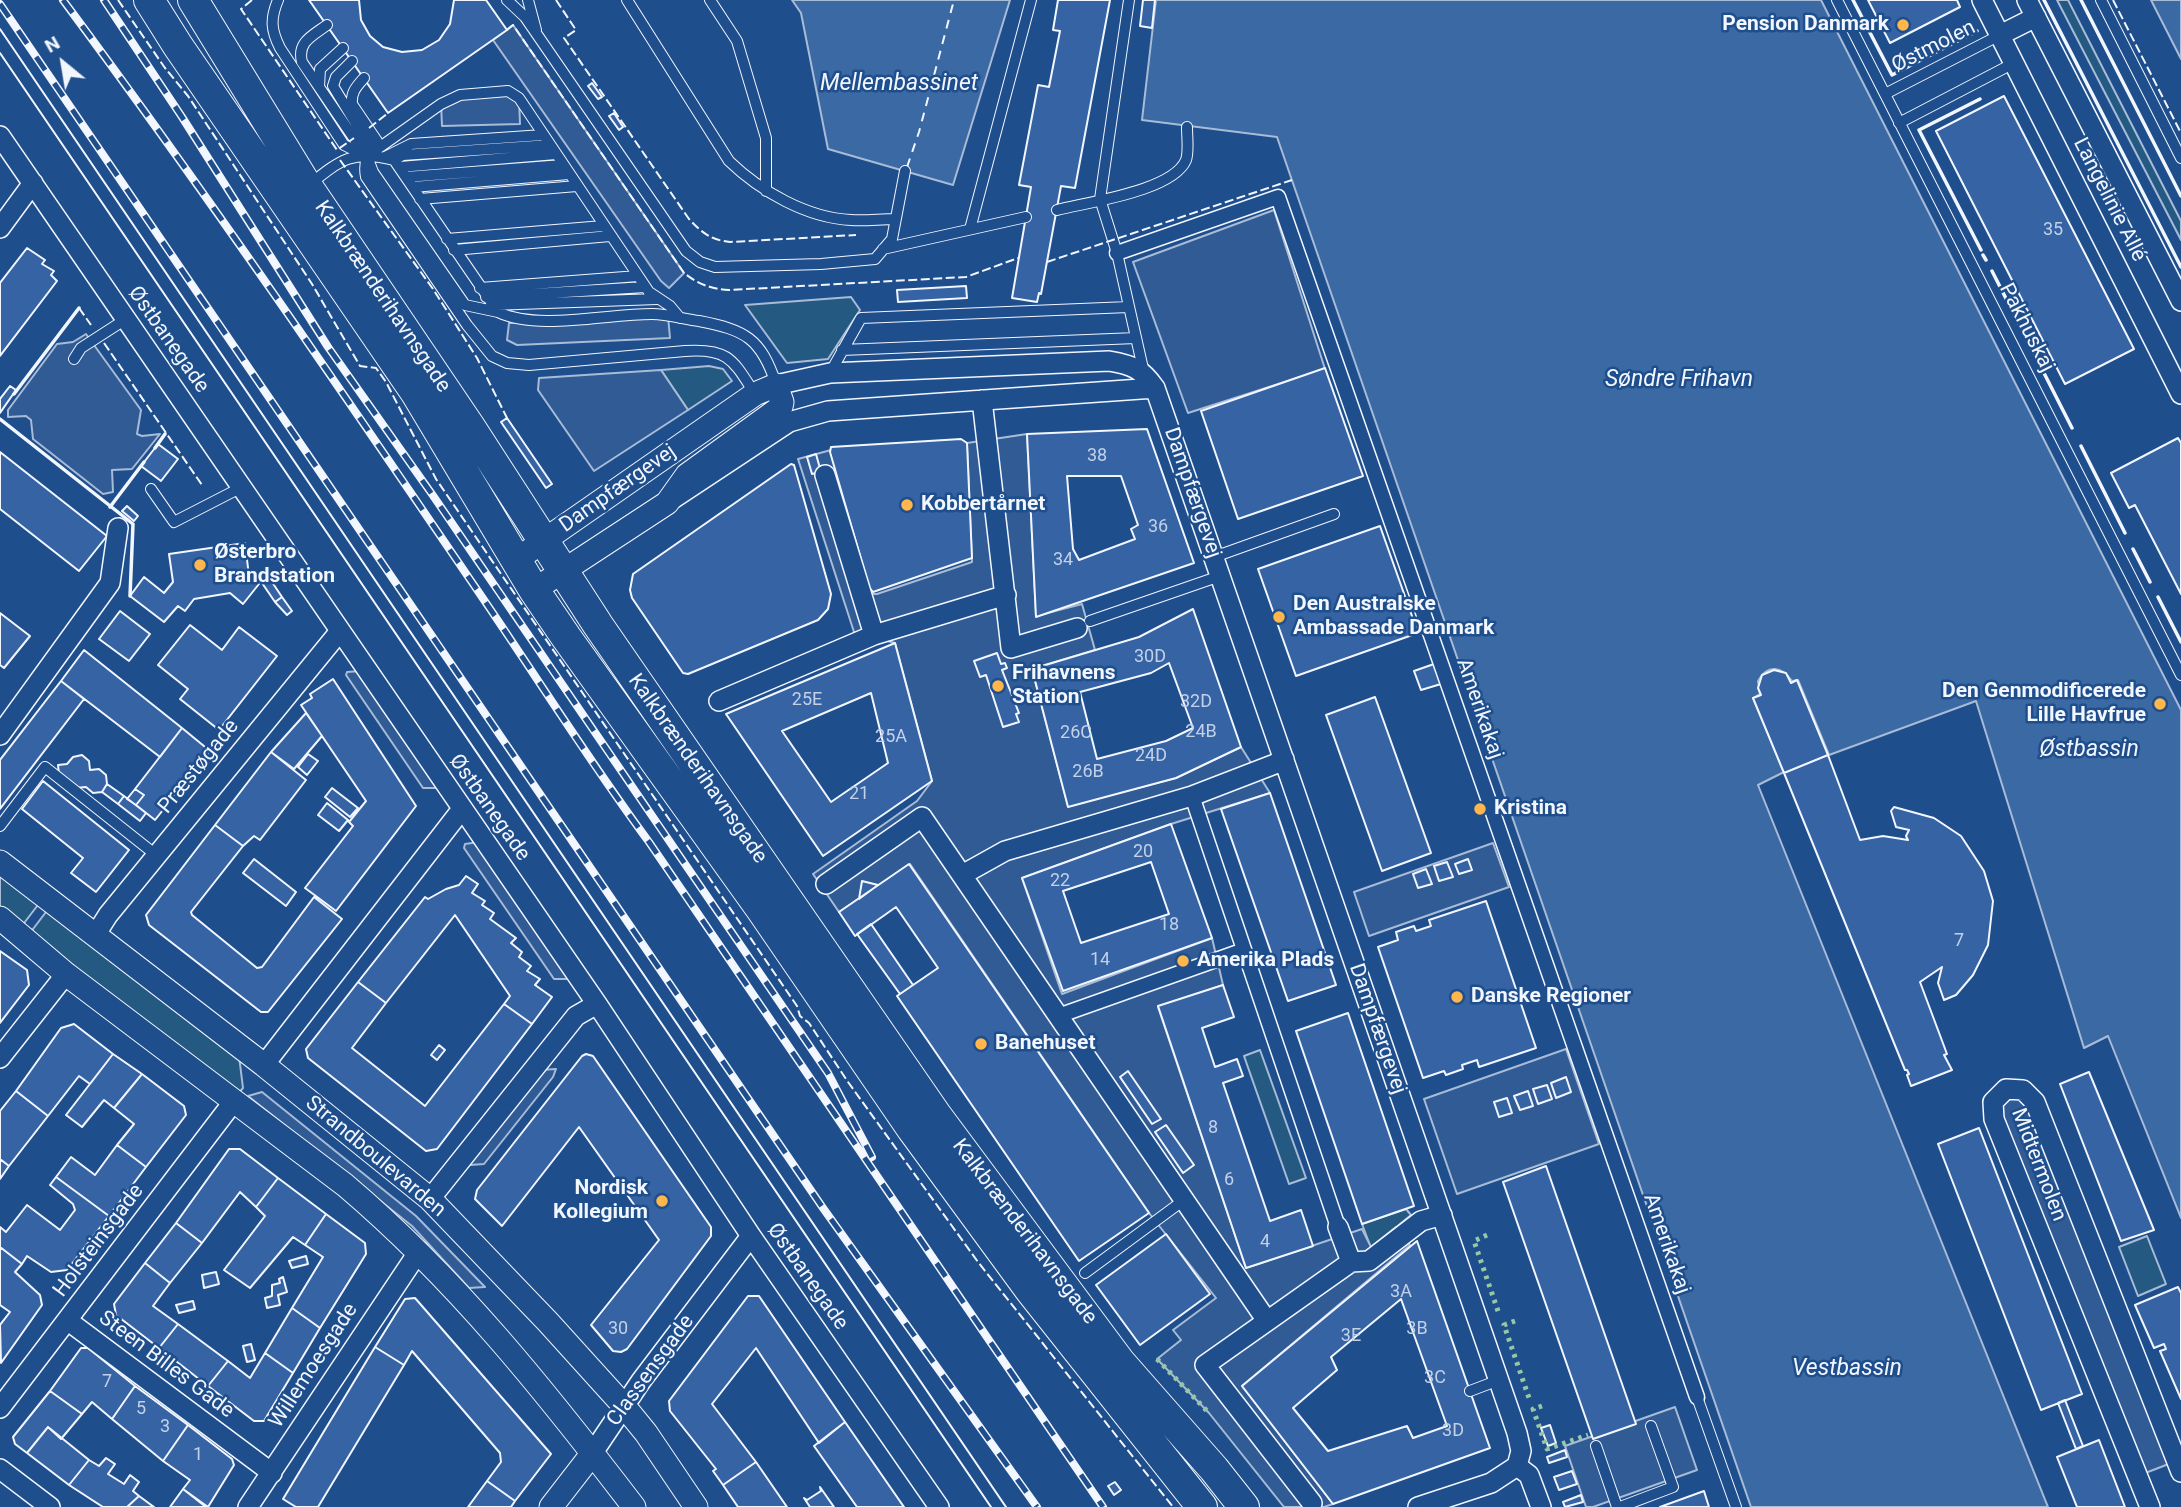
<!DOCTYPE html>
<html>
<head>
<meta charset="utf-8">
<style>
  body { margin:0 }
  #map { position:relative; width:2181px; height:1507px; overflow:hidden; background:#1f4e8c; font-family:Roboto,sans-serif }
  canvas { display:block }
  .north { position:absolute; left:28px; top:28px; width:70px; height:70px; -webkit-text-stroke:5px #1f4e8c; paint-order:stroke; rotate:330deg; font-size:19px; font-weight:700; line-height:28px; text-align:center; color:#f2f6ff }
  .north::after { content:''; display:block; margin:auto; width:24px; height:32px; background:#f2f6ff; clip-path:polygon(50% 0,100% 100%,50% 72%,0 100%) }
</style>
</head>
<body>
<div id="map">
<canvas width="2181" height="1507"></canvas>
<div class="north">N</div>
</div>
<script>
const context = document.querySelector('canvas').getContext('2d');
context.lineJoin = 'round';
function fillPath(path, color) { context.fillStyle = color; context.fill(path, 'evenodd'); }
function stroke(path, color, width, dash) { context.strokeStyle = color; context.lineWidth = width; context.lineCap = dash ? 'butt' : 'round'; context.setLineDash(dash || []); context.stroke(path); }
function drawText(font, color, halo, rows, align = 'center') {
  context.font = font + ' Roboto,sans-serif'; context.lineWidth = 5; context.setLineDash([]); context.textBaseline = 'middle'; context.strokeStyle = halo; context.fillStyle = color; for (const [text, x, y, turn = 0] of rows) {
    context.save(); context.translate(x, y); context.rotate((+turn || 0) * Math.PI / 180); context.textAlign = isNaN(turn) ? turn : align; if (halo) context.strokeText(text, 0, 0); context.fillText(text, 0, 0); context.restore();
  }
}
const green = new Path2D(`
  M2057 0H2068L2181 221V240Z
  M851 297 860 310 828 359 787 363 745 305Z
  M709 366 723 369 732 381 688 410 661 370Z
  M0 870 41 901 21 927 0 910Z
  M49 908 239 1056 243 1088 237 1095 30 933Z
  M1260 1050 1306 1178 1289 1184 1244 1056Z
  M1406 1209 1411 1215 1371 1248 1362 1224Z
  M2147 1236 2166 1284 2138 1296 2119 1247Z`);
const parking = new Path2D(`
  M513 25 684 273 669 288 661 281 493 40Z
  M508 91 519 98 520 124 442 126 441 104 460 95Z
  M1274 210 1325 369 1188 413 1133 262Z
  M668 316 670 338 517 345 507 340 509 323Z
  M86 334 141 410 137 434 142 436 160 434 132 469 112 470 113 492 103 494 33 439 31 420 26 416 8 417V410L57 344 73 342Z
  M661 370 688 410 594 471 538 390 539 378Z
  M1027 434 1036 616 1082 604 1095 650 1032 669 1068 806 1176 778 1241 747 1270 793 1171 824 1022 878 1062 994 1212 938 1223 985 1158 1007 1246 1268 1362 1229 1371 1247 1396 1227 1410 1245 1242 1386 1333 1504 1324 1507H1284L1209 1413 1157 1359 1181 1340 1173 1330 1216 1298 1149 1213 910 864 839 912 813 874 917 801 932 781 895 643 854 632 798 459 831 450 871 594H877L972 562 967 443Z
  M361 671 441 788H423L346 675 347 672Z
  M479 842 566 971 567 979H554L464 848 465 844Z
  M1493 843 1509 887 1369 936 1354 892Z
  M1566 1049 1599 1144 1457 1194 1424 1099Z
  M556 1069 553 1077 484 1164 470 1165V1159L540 1070Z
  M2031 1086 2179 1460 2135 1477 1987 1104Z
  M262 1092 416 1216 485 1287 469 1288 412 1226 248 1096Z
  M1675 1407 1697 1470 1593 1507H1586L1565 1446Z`);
const water = new Path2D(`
  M792 0H1010L953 185 828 149 801 13Z
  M1156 0H1821L2181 710V1218L2108 1036 2084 1048 1976 701 1829 755 1798 680 1792 681C1782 667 1768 663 1758 681L1760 694 1753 698 1784 772 1758 785 2048 1507H1751L1277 137 1142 120Z
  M2151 0H2181V59Z`);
const ferry = new Path2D(`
  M907 167 919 132 954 0`);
const building = new Path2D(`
  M309 0H359L361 20 370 36 383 47 402 52 422 50 439 40 450 24 454 0H486L507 30 388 113Z
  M1058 0H1110L1075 188 1061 186 1041 294 1039 293 1037 302 1012 298 1031 187 1019 185 1038 85 1049 87 1060 31 1053 30Z
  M1143 0H1155L1152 28 1140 26Z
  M1868 0H1957L1960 7 1890 43Z
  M592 83 602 97 598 99 588 86Z
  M2004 96 2134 349 2065 384 1936 131Z
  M614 113 623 127 619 130 609 116Z
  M27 248 45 260 42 264 54 271 51 275 57 281 0 356V283Z
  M966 286 967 298 898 302 897 290Z
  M1325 368 1363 476 1238 519 1201 411Z
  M10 386 16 390 0 413V399Z
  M507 418 552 484 546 488 501 422Z
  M1147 429 1194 563 1036 617 1027 434ZM1067 476H1121L1138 525 1131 529 1135 539 1079 560 1073 549Z
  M2178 438 2181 443V594L2135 505 2129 508 2111 473Z
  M961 439 967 443 972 558 873 592 869 587 830 452 831 447Z
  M158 444 178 459 161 481 141 466Z
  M0 452 107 536 79 571 0 509Z
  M816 454 821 472 812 474 807 457Z
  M791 464 794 465 831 594 828 609 818 620 688 674 683 673 632 598 630 590 633 574Z
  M127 506 138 516 134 521 122 511Z
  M1380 526 1418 633 1296 676 1258 569Z
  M245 543 249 576 259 584 243 604 230 593 194 599 185 611 178 606 164 622 130 596 144 577 164 593 173 582 169 554Z
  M268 576 282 597 275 602 262 583Z
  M282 597 292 611 287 615 275 602Z
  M1193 609 1241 747 1176 778 1068 807 1032 669 1139 637ZM1169 663 1193 728 1166 741 1097 759 1080 692 1151 673Z
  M120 611 150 634 129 661 99 639Z
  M0 613 30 636 4 668 0 665Z
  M190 625 222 650 239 627 277 656 219 730 180 699 188 689 158 665Z
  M895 643 932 781 823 856 726 714ZM871 693 888 763 831 802 782 731Z
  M84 650 182 728 160 757 61 681Z
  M997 653 1001 664 1005 663 1007 668 1002 670 1019 713 1016 714 1019 722 1003 727 986 675 980 677 974 661Z
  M1434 664 1441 684 1421 690 1414 671Z
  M1774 670 1786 673 1791 683 1797 680 1828 755 1784 773 1753 698 1761 695 1758 688 1762 675Z
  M333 679 416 806 336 911 305 888 353 826 349 822 366 801 301 705 312 698 310 694Z
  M61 681 84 699 0 809V760Z
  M1375 697 1431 853 1382 871 1326 715Z
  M306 713 322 736 294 769 271 752Z
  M182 728 210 751 155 820 136 805 144 795 135 789Z
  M271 752 306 780 260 840 254 836 243 846 215 825Z
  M308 754 318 761 307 775 298 767Z
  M82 755 89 761 90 770 99 769 106 775 107 784 102 792 93 793 86 787 76 788 59 775 58 765 67 764 73 757Z
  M1828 755 1860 840 1883 836 1908 840 1906 836 1909 830 1896 827 1891 811 1894 807 1934 818 1961 836 1984 871 1993 901 1988 945 1973 975 1956 995 1944 1000 1938 983 1942 967 1920 982 1947 1054 1944 1055 1952 1070 1911 1086 1907 1075 1909 1074 1907 1070H1905L1784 773Z
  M43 781 129 850 96 892 71 873 83 858 22 809Z
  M107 784 124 796 118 804 102 792Z
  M332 788 358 808 350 817 325 797Z
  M135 789 144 795 136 805 127 799Z
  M1270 793 1336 985 1288 1001 1221 809Z
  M124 796 146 813 140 821 118 804Z
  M327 803 348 820 339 831 318 815Z
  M1171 824 1212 938 1063 991 1022 878ZM1151 862 1169 914 1081 943 1063 891Z
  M215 825 243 846 191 912 192 915 257 968 262 967 314 897 342 919 268 1012H261L149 925 146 915Z
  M254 859 296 892 286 906 243 873Z
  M1468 859 1472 870 1459 874 1455 864Z
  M1447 862 1453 877 1439 881 1434 866Z
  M909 864 1149 1213 1079 1261 897 996 938 968 896 907 855 936 839 912Z
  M1426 869 1432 884 1418 888 1413 874Z
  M466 876 478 884 472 893 485 901 482 905 494 913 490 919 516 938 511 943 522 952 519 957 531 966 527 971 540 979 535 985 552 997 532 1024 504 1004 510 996 455 915 386 1003 358 982 425 897 428 899 446 889 459 885Z
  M862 881 878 885 859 899Z
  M1486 901 1536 1048 1479 1067 1477 1060 1462 1065 1463 1069 1446 1075 1444 1071 1423 1078 1378 947 1398 940 1396 932 1414 926 1416 931 1431 926 1429 920Z
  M871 924 913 985 900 994 857 934Z
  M0 951 27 970 29 985 0 1023Z
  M358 982 386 1003 352 1048 425 1106 504 1004 532 1024 437 1149 426 1151 308 1058 306 1049Z
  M1223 985 1234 1017 1202 1028 1215 1067 1237 1059 1243 1076 1223 1083 1270 1221 1301 1210 1313 1246 1246 1268 1158 1006Z
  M1348 1013 1414 1206 1362 1224 1296 1031Z
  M74 1024 113 1054 90 1084 79 1076 48 1116 16 1091 61 1028Z
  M439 1045 445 1050 437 1060 431 1055Z
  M113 1054 142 1074 114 1108 104 1100 82 1127 66 1115Z
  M586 1054 593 1056 711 1227V1236L627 1349 621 1352 613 1351 591 1325 659 1240 579 1127 502 1226 475 1199 477 1190 582 1056Z
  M1128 1071 1161 1119 1152 1124 1120 1077Z
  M2089 1072 2154 1230 2121 1241 2060 1084Z
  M142 1074 184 1106 186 1115 146 1167 117 1145 134 1124 114 1108Z
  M1566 1077 1571 1092 1556 1098 1551 1083Z
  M1547 1085 1552 1099 1538 1104 1533 1089Z
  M16 1091 48 1116 9 1166 0 1159V1111Z
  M1528 1091 1533 1106 1520 1110 1514 1096Z
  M1507 1098 1512 1113 1499 1117 1494 1102Z
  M1166 1125 1194 1165 1183 1173 1155 1132Z
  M1979 1128 2082 1394 2041 1410 1938 1144Z
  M117 1145 146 1167 109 1216 56 1177 71 1157 95 1175Z
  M229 1149H240L278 1178 256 1207 240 1192 202 1243 176 1223Z
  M0 1159 9 1166 0 1179Z
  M1546 1166 1636 1424 1593 1439 1503 1182Z
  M56 1177 109 1216 67 1270 51 1272 27 1256 22 1264 0 1247V1227L6 1232 27 1205 60 1230 75 1210 73 1204 50 1185Z
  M278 1178 326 1214 305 1245 293 1237 250 1288 224 1270 265 1216 256 1207Z
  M326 1214 365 1243 366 1254 320 1328 292 1308 323 1257 305 1245Z
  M176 1223 202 1243 170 1283 145 1263Z
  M1166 1234 1210 1294 1140 1345 1096 1285Z
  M1417 1241 1490 1448 1333 1504 1242 1386ZM1401 1299 1447 1426 1413 1438 1407 1426 1328 1451 1293 1408 1337 1370 1331 1357Z
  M0 1247 22 1264 15 1272 40 1295 42 1305 1 1363 0 1325 10 1312 0 1305Z
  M306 1256 308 1264 292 1268 289 1261Z
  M145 1263 170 1283 153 1306 178 1324 159 1348 116 1315 114 1304Z
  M216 1272 219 1284 204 1288 202 1275Z
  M283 1277 287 1292 278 1295 280 1305 267 1308 265 1298 272 1296V1285L280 1283 279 1279Z
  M2178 1287 2181 1293V1399L2160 1351 2166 1349 2164 1344 2154 1348 2135 1305Z
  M748 1296H759L845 1422 819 1443 756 1348 712 1404 756 1462 723 1485 713 1471 716 1469 670 1411 669 1401Z
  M415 1298 551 1454 515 1501 487 1481 501 1462 500 1453 412 1351 404 1365 375 1347 405 1299Z
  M193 1301 195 1309 179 1313 176 1305Z
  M292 1308 320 1328 293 1373 265 1353Z
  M178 1324 228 1361 208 1386 159 1348Z
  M251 1344 255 1360 247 1362 243 1346Z
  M375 1347 404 1365 318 1507H296L283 1499Z
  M81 1348H88L135 1386 112 1419 92 1402 82 1414 50 1391Z
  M265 1353 293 1373 264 1421H254L208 1386 228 1361 250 1378Z
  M135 1386 188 1425 163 1461 112 1419Z
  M50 1391 82 1414 61 1439 48 1427 27 1453 15 1444 13 1437Z
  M2065 1400 2083 1446 2076 1449 2058 1403Z
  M845 1422 904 1507H857L814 1446Z
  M188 1425 232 1459 234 1465 208 1507 183 1489 190 1480 163 1461Z
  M1550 1425 1556 1443 1548 1446 1541 1428Z
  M48 1427 89 1460 69 1485 27 1453Z
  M2099 1440 2125 1507H2077L2057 1457Z
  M1565 1450 1567 1457 1549 1463 1547 1457Z
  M106 1458 115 1464 108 1474 124 1484 130 1475 139 1482 133 1491 139 1496 127 1507H103L69 1485 89 1460 99 1466Z
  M756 1462 787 1507H738L723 1485Z
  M1572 1471 1577 1484 1559 1490 1554 1477Z
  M487 1481 515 1501 511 1507H468Z
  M1115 1482 1121 1490 1114 1495 1108 1486Z
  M820 1487 834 1507H810L804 1498 807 1500 821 1491Z
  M183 1489 206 1507H170Z
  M1704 1491 1709 1507H1660Z
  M1581 1495 1583 1502 1565 1507 1563 1502Z
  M139 1496 154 1507H127Z`);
const service = new Path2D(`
  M278 0C270 19 271 30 280 48L344 145 366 156
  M507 0 525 17 686 251 700 262 715 267 821 264 875 259 892 239 905 171
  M528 0 536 30
  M627 0 729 161C760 191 807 218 851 220 865 221 880 219 895 219
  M710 0 737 41 766 138V191
  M1129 0 1100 199 1117 253 1144 373
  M1837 0 2181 675
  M2101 0 2181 158
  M327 25C312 36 297 42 302 62L364 153
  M352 61 336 77 333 86 366 140 367 156 373 172 465 305 498 312
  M364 78C356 87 351 92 352 104L377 141C368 154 363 161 366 177L467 325 492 356 507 363 529 365 685 351C729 348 733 360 755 394
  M319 87 320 69 343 48
  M1885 94 2000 35
  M1899 123 2014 63
  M373 152 441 104 460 95 508 91 519 98 649 292 670 306 680 318
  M385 157 411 144 543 135
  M394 160 403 155 550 145
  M400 167 556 154
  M406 177 563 165
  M309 185C340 160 353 149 394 160L498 312C538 331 606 314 652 314 667 314 684 319 699 321 745 330 761 338 776 384
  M413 187 569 174
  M420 199 577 186
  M1057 210C1088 202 1173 191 1186 160 1189 152 1187 137 1187 127
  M970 229 1031 0
  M447 239 603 226
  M883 249 1026 217
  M454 250 610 236
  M480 288 638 276
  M486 297 645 287
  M491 305 657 299
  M842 350 1136 338
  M74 359 81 348 126 319
  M830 373 861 318 1129 307
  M151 489 174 522 242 487
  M1214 557 1334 514
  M1090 621 1220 576
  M0 826 45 767 156 855
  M1085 1273 1184 1200
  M1470 1391 1499 1380
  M1697 1397 1736 1507
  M1596 1446 1617 1507
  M1620 1507 1673 1487 1651 1426`);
const pedestrian = new Path2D(`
  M1117 253 1278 197 1697 1397
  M1192 796 1338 1227
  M1058 1016 1244 950`);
const minor = new Path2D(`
  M1982 0 2181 394
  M2027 0 2181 301
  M2000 35 2036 17
  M0 136 597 1004 751 1236 939 1507
  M0 228 33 183
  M776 385 830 373 1109 361C1132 365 1141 368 1155 388L1517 1433 1521 1451 1517 1466
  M982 400 1011 648 1077 628
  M825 475 874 635
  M674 498 789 422 828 411 1155 388
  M719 701 874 635 1006 595
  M0 735 110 583 118 528
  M962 875 1005 851 1192 796 1275 764 1284 759
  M826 884 922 817 1267 1321
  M96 934 108 915 340 631
  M0 1058 66 974
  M264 1065 462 809
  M430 1199 576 1016 597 1004
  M1338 1227 1351 1262
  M67 1320 272 1473
  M0 1408 234 1101
  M592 1454 641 1381 751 1236
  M1517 1466 1529 1475 1541 1507
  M0 1469 50 1507
  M1312 1503 1205 1365 1351 1262 1369 1261 1421 1221 1442 1215
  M248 1507 419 1251
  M1418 1507 1491 1483 1517 1466
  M2150 1507 1994 1119 1993 1102 2006 1089 2023 1090 2035 1102 2181 1472`);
const tertiary = new Path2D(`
  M516 560 755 394 776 385 782 402 781 407 687 475 667 503 534 590
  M0 862 264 1065 430 1199 548 1322 624 1406 646 1433 696 1507
  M0 918 66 974 345 1185C456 1279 546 1392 634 1507
  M551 1507 592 1454`);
const primary = new Path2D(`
  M149 0 178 46 416 393 534 590 566 637 761 909 912 1129 1030 1290 1202 1507
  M193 0 307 186 470 427 598 625 937 1116 1120 1362 1214 1469 1244 1507`);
const tram = new Path2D(`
  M0 29 1006 1507
  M0 53 991 1507`);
const rail = new Path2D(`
  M63 0C208 195 345 396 482 597 538 679 590 762 649 842L1103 1507
  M104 0 182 117 328 347 434 497 828 1073 872 1157
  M0 4 823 1208 1037 1507`);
const hedge = new Path2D(`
  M1487 1235 1474 1241 1499 1314
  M1515 1321 1504 1325 1529 1398
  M1157 1359 1209 1413
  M1542 1406 1533 1409 1547 1449 1588 1435`);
const fence = new Path2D(`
  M118 0 165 68 188 96 312 284 360 366 376 368 386 382 436 479 797 1006 800 1016 809 1023 848 1082 978 1262 1173 1507
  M252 0 241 9 337 150 354 138
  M556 0 576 30 564 38 689 219C702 233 711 240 730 242L856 235
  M2113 0 2181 133
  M507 30 513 25 684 273C698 284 711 289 729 290L966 277 1018 258
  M369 128 388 113
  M340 160 433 289 477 358 507 418
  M1047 262 1292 180
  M79 308 91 325
  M104 343 202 485`);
const wall = new Path2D(`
  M1853 0 1892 75 1977 31
  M2044 0 2181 267
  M2081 0 2181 196
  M1980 99 1919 130 1981 250
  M1983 255 1986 260
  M1992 271 2072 428
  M14 394 79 308
  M0 419 133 524 130 596
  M2081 446 2125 533
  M155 448 165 434
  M110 507 144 462
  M2133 549 2150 582
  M2158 597 2181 642`);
const markers = [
  [1903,25,7,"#ffb74d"],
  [907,505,7,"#ffb74d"],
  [200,565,7,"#ffb74d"],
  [1279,617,7,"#ffb74d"],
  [998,686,7,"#ffb74d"],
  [2160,704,7,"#ffb74d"],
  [1480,809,7,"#ffb74d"],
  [1183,961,7,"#ffb74d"],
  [1457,997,7,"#ffb74d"],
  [981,1044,7,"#ffb74d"],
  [662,1201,7,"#ffb74d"]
];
const numberNames = [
  ["35",2053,230],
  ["38",1097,456],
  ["36",1158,527],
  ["34",1063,560],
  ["30D",1150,657],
  ["25E",807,700],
  ["32D",1196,702],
  ["24B",1201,732],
  ["26C",1076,733],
  ["25A",891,737],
  ["24D",1151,756],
  ["26B",1088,772],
  ["21",859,794],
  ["20",1143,852],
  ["22",1060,881],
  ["18",1169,925],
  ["7",1959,941],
  ["14",1100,960],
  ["8",1213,1128],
  ["6",1229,1180],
  ["4",1265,1242],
  ["3A",1401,1292],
  ["30",618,1329],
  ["3B",1417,1329],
  ["3E",1351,1336],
  ["3C",1435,1378],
  ["7",107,1382],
  ["5",141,1409],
  ["3",165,1427],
  ["3D",1453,1431],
  ["1",198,1455]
];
const poiNames = [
  ["Pension Danmark",1889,25,"right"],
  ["Kobbertårnet",921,505],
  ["Østerbro",214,553],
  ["Brandstation",214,577],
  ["Den Australske",1293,605],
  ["Ambassade Danmark",1293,629],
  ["Frihavnens",1012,674],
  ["Station",1012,698],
  ["Den Genmodificerede",2146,692,"right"],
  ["Lille Havfrue",2146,716,"right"],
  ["Kristina",1494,809],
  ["Amerika Plads",1197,961],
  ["Danske Regioner",1471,997],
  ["Banehuset",995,1044],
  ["Nordisk",648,1189,"right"],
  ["Kollegium",648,1213,"right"]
];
const streetNames = [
  ["Østmolen",1934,47,-27],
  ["Langelinie Allé",2109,200,63],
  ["Kalkbrænderihavnsgade",382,297,56],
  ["Pakhuskaj",2026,328,63],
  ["Østbanegade",168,340,55],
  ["Dampfærgevej",618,489,-35],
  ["Dampfærgevej",1192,493,71],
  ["Amerikakaj",1479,709,71],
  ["Præstøgade",199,767,-51],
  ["Kalkbrænderihavnsgade",697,769,55],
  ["Østbanegade",489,808,55],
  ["Dampfærgevej",1377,1029,71],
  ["Strandboulevarden",375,1157,40],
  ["Midtermolen",2038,1165,69],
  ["Kalkbrænderihavnsgade",1024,1232,53],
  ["Holsteinsgade",99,1241,-53],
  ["Amerikakaj",1666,1244,71],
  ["Østbanegade",807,1277,55],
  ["Steen Billes Gade",166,1365,37],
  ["Willemoesgade",314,1366,-57],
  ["Classensgade",651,1371,-54]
];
const waterNames = [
  ["Mellembassinet",899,84],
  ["Søndre Frihavn",1679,380],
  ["Østbassin",2089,750],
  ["Vestbassin",1847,1369]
];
fillPath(green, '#245a82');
stroke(green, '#a8bbd7', 2);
fillPath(parking, '#305b95');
stroke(parking, '#a8bbd7', 2);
fillPath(water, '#3b69a3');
stroke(water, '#a8bbd7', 2);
stroke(ferry, '#f2f6ff', 2, [9, 7]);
fillPath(building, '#3563a3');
stroke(building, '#f2f6ff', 2);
stroke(service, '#f2f6ff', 12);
stroke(pedestrian, '#f2f6ff', 17);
stroke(minor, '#f2f6ff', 22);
stroke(tertiary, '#f2f6ff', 25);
stroke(primary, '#f2f6ff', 32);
stroke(service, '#1f4e8c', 10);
stroke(pedestrian, '#1f4e8c', 14);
stroke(minor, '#1f4e8c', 19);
stroke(tertiary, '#1f4e8c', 23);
stroke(primary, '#1f4e8c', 30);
stroke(tram, '#f2f6ff', 2);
stroke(rail, '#f2f6ff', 8);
stroke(rail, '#1f4e8c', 5, [16]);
stroke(hedge, '#97c8a6', 5, [3.5, 5]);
stroke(fence, '#f2f6ff', 2, [9, 3.5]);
stroke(wall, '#f2f6ff', 3.5);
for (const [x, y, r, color] of markers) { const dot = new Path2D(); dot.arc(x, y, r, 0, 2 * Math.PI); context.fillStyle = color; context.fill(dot); stroke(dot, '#1f4e8c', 2.5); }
drawText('18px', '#c3d1e8', null, numberNames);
drawText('bold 21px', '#f2f6ff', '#1f4e8c', poiNames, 'left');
drawText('21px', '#f2f6ff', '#1f4e8c', streetNames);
drawText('italic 23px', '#f2f6ff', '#1f4e8c', waterNames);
</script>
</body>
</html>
